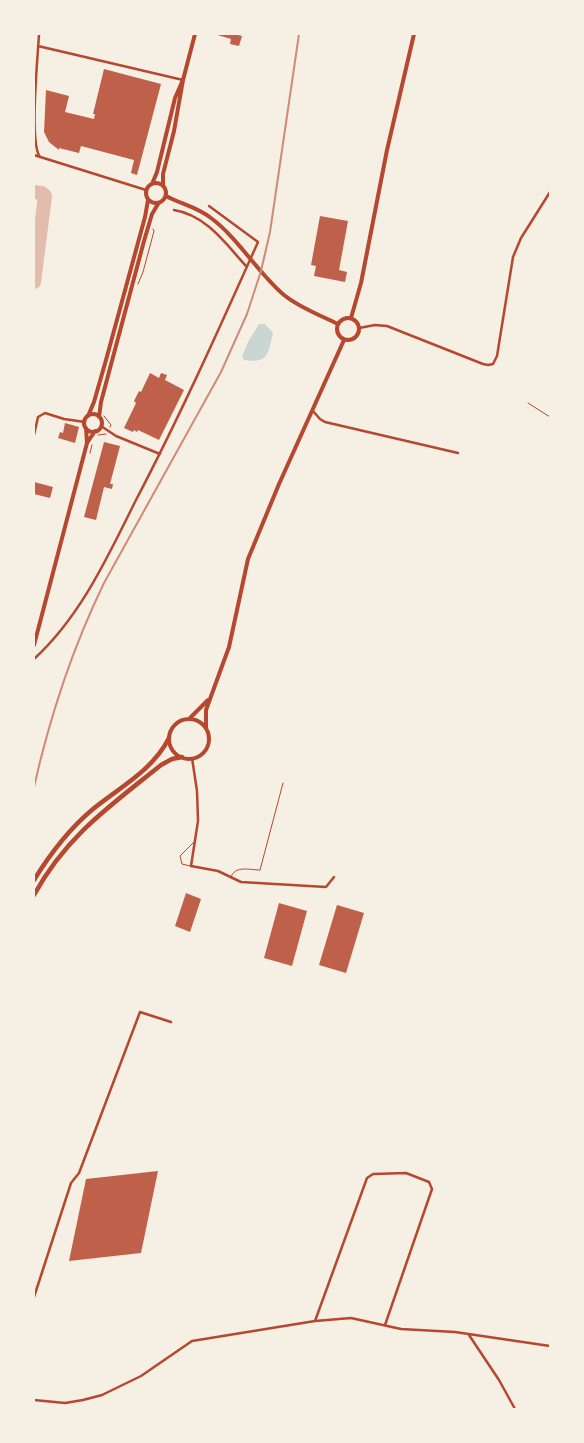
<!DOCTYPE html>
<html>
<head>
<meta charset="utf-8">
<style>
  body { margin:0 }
  #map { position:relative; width:584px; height:1443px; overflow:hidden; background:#f6efe4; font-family:"PT Sans Narrow",sans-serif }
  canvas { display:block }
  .frame { position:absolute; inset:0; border:35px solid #f6efe4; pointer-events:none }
</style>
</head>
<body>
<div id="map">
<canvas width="584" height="1443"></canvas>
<div class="frame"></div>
</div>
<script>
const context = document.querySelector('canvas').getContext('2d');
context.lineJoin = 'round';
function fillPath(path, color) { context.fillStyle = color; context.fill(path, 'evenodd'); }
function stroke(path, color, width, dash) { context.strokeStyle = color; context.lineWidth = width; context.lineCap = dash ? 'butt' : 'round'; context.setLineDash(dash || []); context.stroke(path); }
const water = new Path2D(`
  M259 324H265L273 333C268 353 269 364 244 360L242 357 248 342Z`);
const taxiway = new Path2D(`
  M34 192 42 193 45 196 34 282`);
const building = new Path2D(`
  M214 34H239L238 35 242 36 239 46 230 44 231 39Z
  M104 69 161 84 137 175 131 173 134 160 81 146 79 153 59 148V150L49 142 44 132 46 90 69 96 65 112 94 119 95 114H93Z
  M320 216 348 221 339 270 347 272 345 282 314 276 316 266 311 265Z
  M150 373 159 378 161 373 167 375 165 380 184 390 159 440 138 430 137 432 134 430 133 432 124 428 136 403 134 401 139 391 141 392Z
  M65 423 79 427 75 443 58 438 60 432 63 433Z
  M104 442 120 446 110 484H113L112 489 104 487 96 520 84 517Z
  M34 482 53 487 50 498 34 494Z
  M186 893 201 899 190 932 175 926Z
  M279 903 307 911 292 966 264 958Z
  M337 905 364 913 346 973 319 965Z
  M158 1171 141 1253 69 1261 86 1179Z`);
const path = new Path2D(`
  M138 284 143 272 154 231 153 229
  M528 403 550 417
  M104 416 111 425 110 427
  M98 435 106 434
  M90 453 92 445`);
const service = new Path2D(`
  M190 866 182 864 180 856 195 841
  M231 877C235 865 250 870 260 870L283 783`);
const minor = new Path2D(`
  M39 34C38 55 29 143 40 157
  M38 46 183 80
  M34 155 146 190
  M174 210C206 215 226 244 246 266
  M359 328 375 325 387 326 483 364 488 365 493 364 497 356 513 257 521 238 550 192
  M313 411 320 419 325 422 458 453
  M101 426 116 436 160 454
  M34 435 38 417 45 413 64 419 85 422
  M34 659C81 616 108 556 136 500 180 416 219 329 258 242L209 206
  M192 758 197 791 198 821 191 866 218 871 241 882 326 887 334 877
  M34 1297 71 1183 79 1173 140 1012 171 1022
  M315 1321 367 1178 373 1174 406 1173 429 1182 432 1189 385 1325
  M469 1335 499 1380 515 1409
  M34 1400 65 1403 83 1400 102 1395 141 1376 192 1341 315 1321 351 1318 401 1329 455 1332 550 1346`);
const secondary = new Path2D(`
  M351 318 361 283 387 150 414 34
  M84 423a9 9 0 1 1 18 0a9 9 0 1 1-18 0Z
  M88 416 94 402 106 360 145 217 148 200
  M99 417 101 402 144 241 152 214 158 204
  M87 443 95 431
  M34 645 87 443 86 428`);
const primary = new Path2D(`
  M146 193a10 10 0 1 1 20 0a10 10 0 1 1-20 0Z
  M152 184 157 172 175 98 182 82
  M163 185V174L174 131 183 80 195 34
  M166 196C181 204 197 207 211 218 239 239 257 272 284 295 300 308 320 315 338 324
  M337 329a11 11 0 1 1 22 0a11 11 0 1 1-22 0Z
  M190 718 208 700
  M169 739a20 20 0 1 1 40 0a20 20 0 1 1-40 0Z
  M206 728V710L229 647 248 559 279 484 344 340`);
const motorway = new Path2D(`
  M34 880C50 854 69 829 93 809 120 787 153 770 169 738
  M34 895C66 836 110 806 161 765L172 759 182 757`);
const rail = new Path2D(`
  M34 787C50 716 72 649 104 583L221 372 247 314 261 271 270 232 299 34`);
fillPath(water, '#c9d6d2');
stroke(taxiway, '#e2bdae', 14);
fillPath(building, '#bf614a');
stroke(path, '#b5482f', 1);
stroke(service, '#b5482f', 1);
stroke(minor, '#b5482f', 2.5);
stroke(secondary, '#b5482f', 4);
stroke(primary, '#b5482f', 4);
stroke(motorway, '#b5482f', 4.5);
stroke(rail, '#cf8b77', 2);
</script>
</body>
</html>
